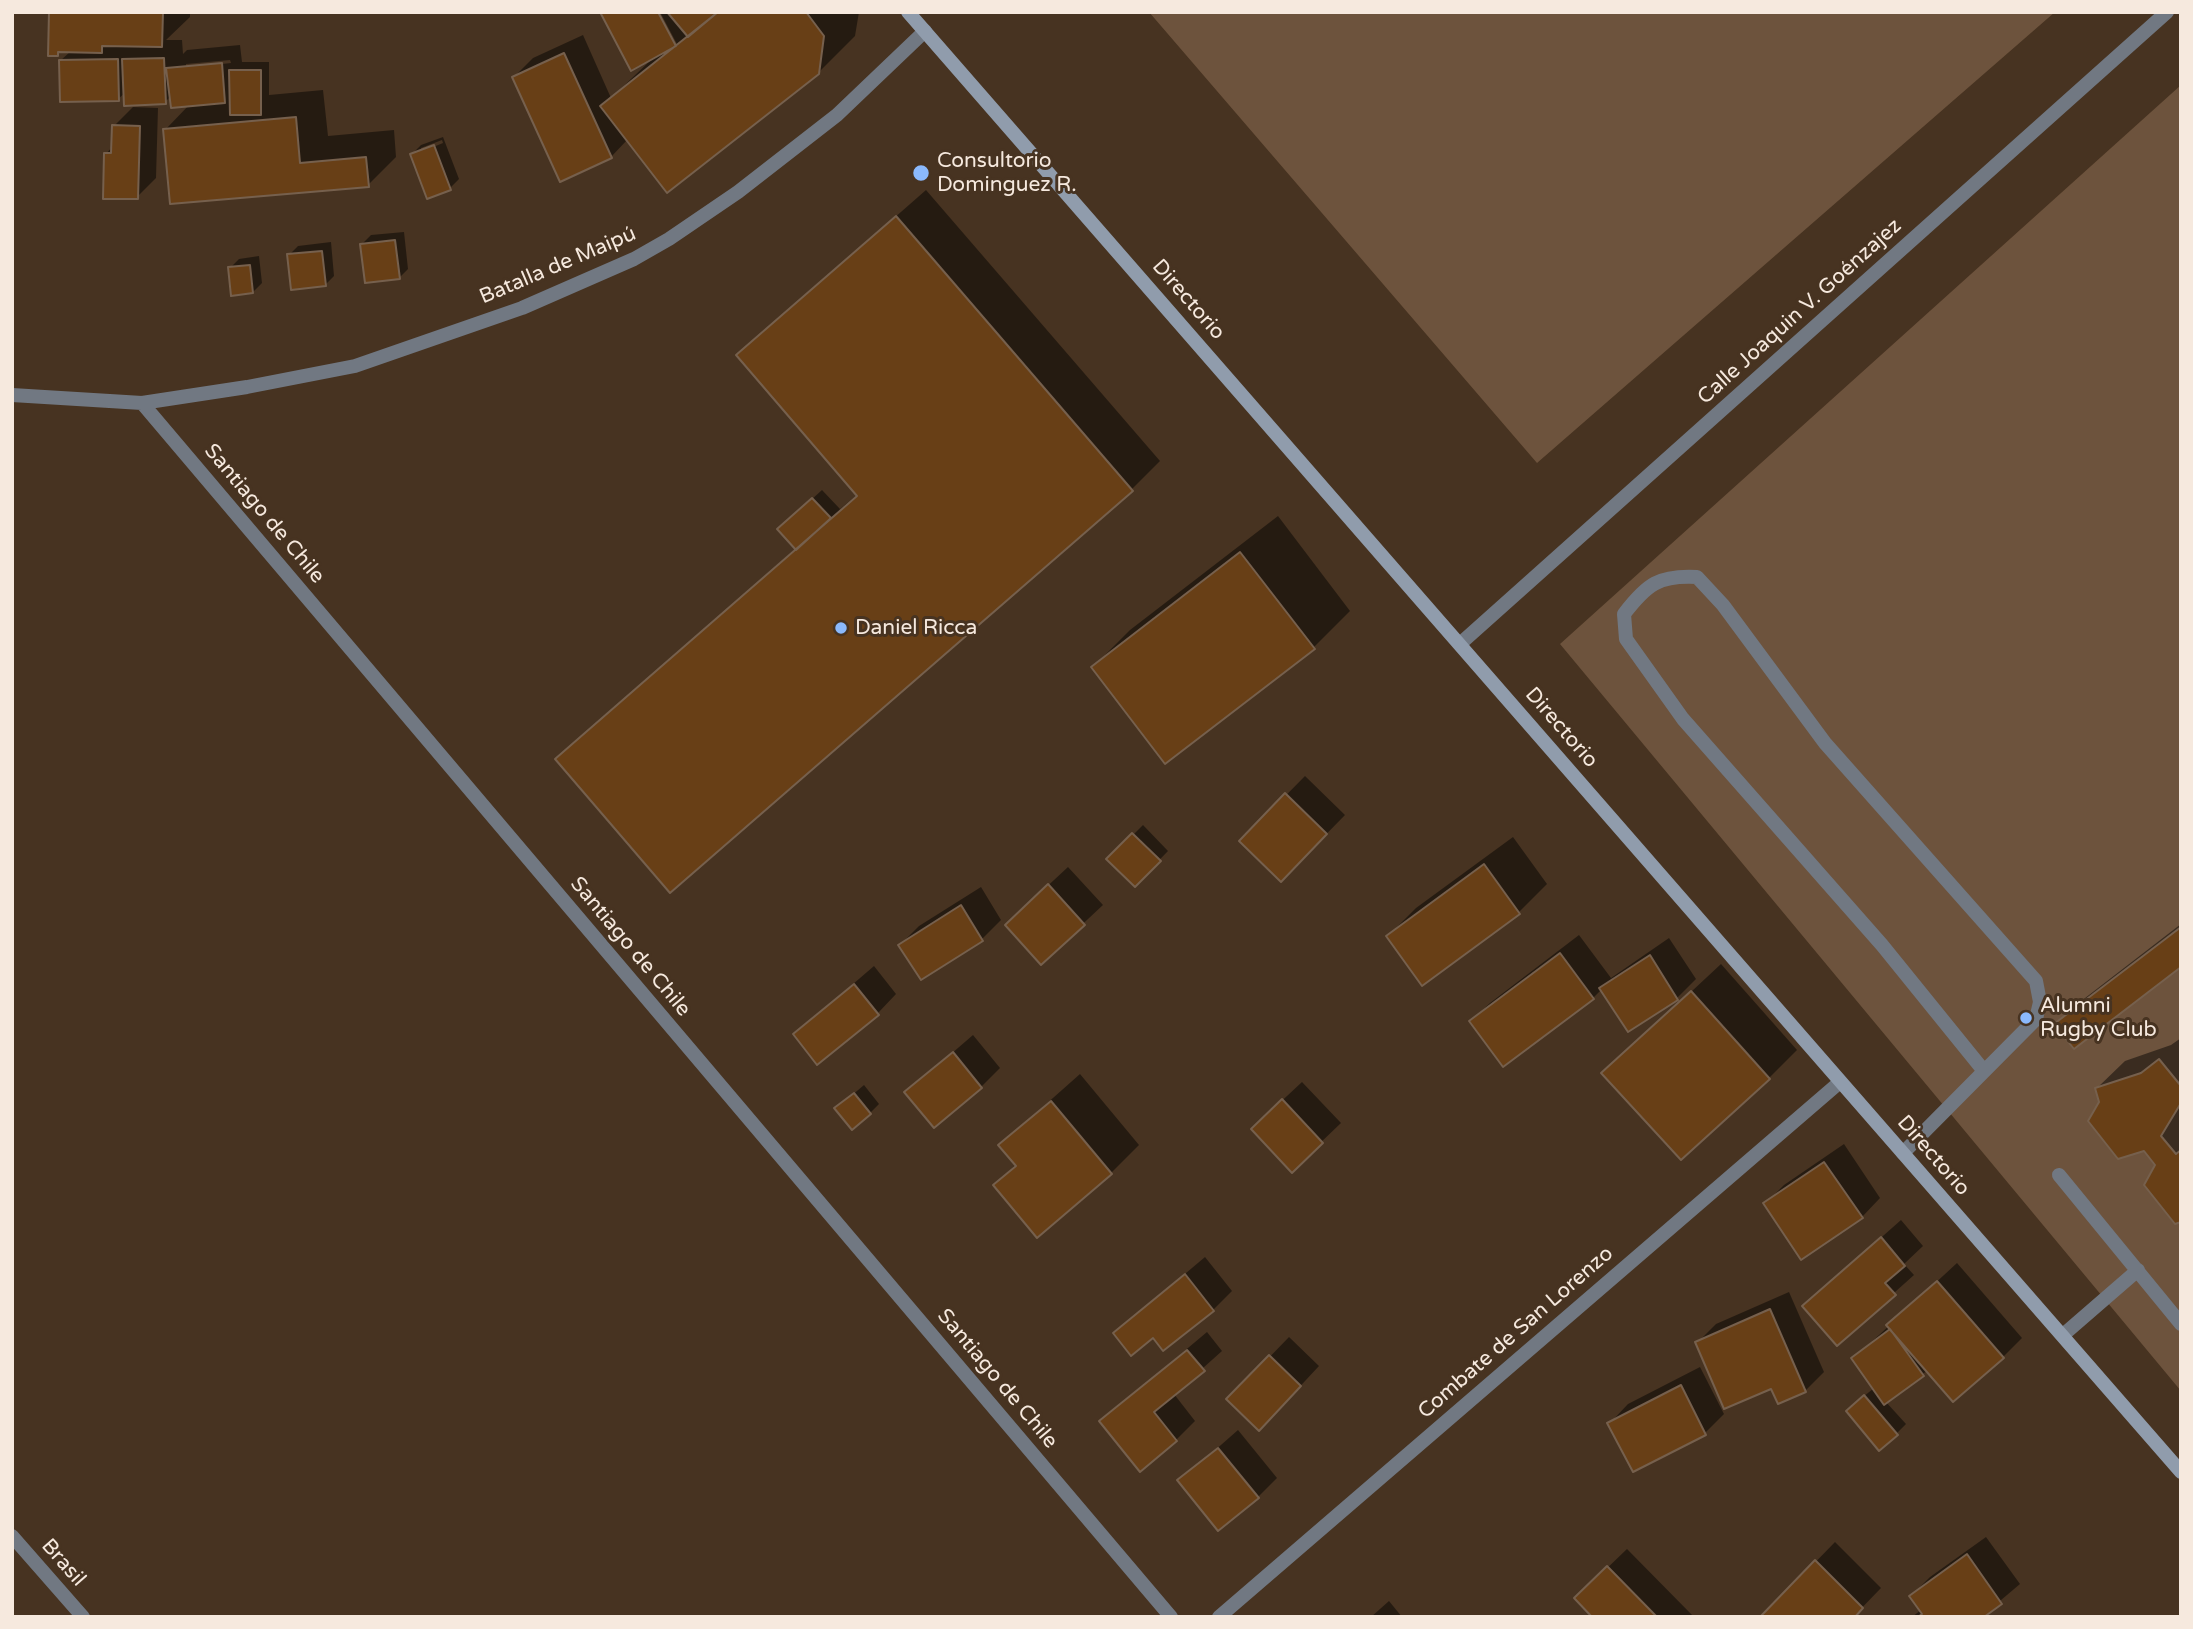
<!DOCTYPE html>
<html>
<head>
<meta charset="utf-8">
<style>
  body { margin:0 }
  #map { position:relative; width:2193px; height:1629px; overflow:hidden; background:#473321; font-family:"Varela Round",sans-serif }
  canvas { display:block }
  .frame { position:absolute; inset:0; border:14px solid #f6e9de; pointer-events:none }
</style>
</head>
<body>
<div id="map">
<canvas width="2193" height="1629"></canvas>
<div class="frame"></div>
</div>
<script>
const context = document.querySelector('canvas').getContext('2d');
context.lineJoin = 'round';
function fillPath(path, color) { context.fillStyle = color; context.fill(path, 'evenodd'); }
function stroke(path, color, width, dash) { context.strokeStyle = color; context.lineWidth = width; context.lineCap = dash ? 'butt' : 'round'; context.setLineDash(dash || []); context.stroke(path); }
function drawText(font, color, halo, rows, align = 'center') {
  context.font = font + ' "Varela Round",sans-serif'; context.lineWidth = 6; context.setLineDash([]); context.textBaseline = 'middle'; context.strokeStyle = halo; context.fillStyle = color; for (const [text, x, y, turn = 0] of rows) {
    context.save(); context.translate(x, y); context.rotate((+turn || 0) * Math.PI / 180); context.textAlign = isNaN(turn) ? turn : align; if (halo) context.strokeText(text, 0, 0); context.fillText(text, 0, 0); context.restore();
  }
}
const green = new Path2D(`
  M1149 12H2055L1537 463Z
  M2181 85V1391L1560 644Z`);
const shadow = new Path2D(`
  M50 12H190V17L166 40H182L183 54 187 50 240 45 242 62H269V95L323 90 328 136 394 130 396 157 368 185 165 130 190 104 171 96 165 102 125 93 118 99 61 60 71 51 61 50 57 55ZM230 60 231 63 186 68V64Z
  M602 12 675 48 678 46 660 12H859L855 36 818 73 628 139 611 157 514 77 533 58 583 35 611 98 652 59Z
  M133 107 158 108 156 178 137 197 106 154 113 146 114 126Z
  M443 137 459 179 450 188 412 154 421 145ZM442 140 443 143 421 152V148Z
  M926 190 1160 461 1132 489 670 891 557 759 796 548 789 520 822 490 840 509 858 494 738 355Z
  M404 232 408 269 399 278 362 244 371 235Z
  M331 242 334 276 325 285 289 255 298 246Z
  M259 256 262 283 253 292 230 268 239 259Z
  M1278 516 1350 611 1314 647 1093 667 1130 630Z
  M1305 776 1345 815 1300 861 1241 841Z
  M1143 825 1168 851 1135 885 1109 859Z
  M1513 837 1547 884 1519 912 1422 983 1388 936 1416 908Z
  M1068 867 1103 905 1042 962 1026 906Z
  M981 887 1001 920 982 939 921 978 900 945 919 926Z
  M2181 924V965L2057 1024 2076 1005Z
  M1579 935 1611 978 1669 938 1696 979 1677 998 1602 989 1593 998 1471 1021 1490 1003Z
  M1721 964 1797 1050 1769 1078 1604 1073Z
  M874 966 896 994 878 1013 795 1034Z
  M973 1035 1000 1068 981 1087 907 1092Z
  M2181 1038V1220L2157 1165 2100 1103 2096 1089 2125 1061 2171 1045Z
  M1080 1074 1139 1145 1111 1173 996 1185 1016 1164 1000 1145Z
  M1302 1082 1341 1123 1292 1170 1272 1110Z
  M864 1085 879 1104 870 1113 837 1108Z
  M1844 1144 1880 1198 1862 1217 1765 1204 1784 1185Z
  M1901 1220 1923 1246 1904 1264 1914 1275 1837 1344 1804 1306Z
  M1205 1257 1232 1291 1213 1310 1153 1336 1115 1333Z
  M1957 1263 2022 1338 2003 1357 1928 1370 1886 1402 1906 1424 1897 1433 1857 1402 1874 1388 1853 1359Z
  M1789 1292 1824 1372 1805 1391 1772 1386 1697 1343 1716 1324Z
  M1207 1332 1222 1351 1174 1394 1195 1421 1176 1440 1101 1421Z
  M1289 1337 1319 1366 1278 1410 1229 1399Z
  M1700 1367 1724 1414 1705 1433 1633 1470 1610 1423 1628 1404Z
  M1238 1430 1277 1478 1258 1497 1180 1481Z
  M1986 1537 2020 1584 1981 1617H1912L1921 1610 1911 1596 1930 1577Z
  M1835 1542 1881 1588 1853 1617H1762Z
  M1627 1549 1694 1617H1595L1576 1598Z
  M1389 1601 1402 1617H1371Z`);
const building = new Path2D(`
  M49 12H163L162 47 102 46V53L58 52V56H48Z
  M600 12H658L676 46 631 71Z
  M667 12H718L688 37Z
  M718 12H806L824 36 819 74 667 193 600 106Z
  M564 53 612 158 560 182 512 77Z
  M164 58 166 104 124 106 122 59Z
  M118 59 119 101 60 102 59 60Z
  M222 63 225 103 171 108 166 68Z
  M229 70H261V115H230Z
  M296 117 300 163 366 157 369 187 170 204 163 129Z
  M112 125 140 126 138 199H103L104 153H111Z
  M434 145 451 190 427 199 410 154Z
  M896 216 1133 491 670 893 555 759 857 496 736 355Z
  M395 240 400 279 365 283 360 244Z
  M322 251 326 286 291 290 287 254Z
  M250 265 253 293 231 296 228 267Z
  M812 498 831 518 796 550 777 529Z
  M1240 552 1315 649 1165 764 1091 667Z
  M1285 793 1327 834 1281 882 1239 841Z
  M1132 833 1161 861 1135 887 1106 859Z
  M1484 864 1520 914 1422 986 1386 936Z
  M1048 884 1085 925 1041 965 1005 925Z
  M961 905 983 941 921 980 898 945Z
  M2181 927V967L2074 1049 2054 1024Z
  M1560 953 1594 999 1503 1067 1469 1021Z
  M1650 955 1678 1000 1628 1032 1599 988Z
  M854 984 879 1015 817 1065 793 1034Z
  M1691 991 1770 1079 1681 1160 1601 1073Z
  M953 1052 982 1088 934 1128 904 1092Z
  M2159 1059 2181 1086V1103L2161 1136 2176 1154 2181 1150V1222L2175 1224 2144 1185 2155 1165 2144 1151 2118 1159 2088 1121 2099 1102 2095 1088 2141 1073Z
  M854 1093 871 1114 852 1130 834 1108Z
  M1282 1099 1323 1143 1292 1173 1251 1129Z
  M1051 1101 1112 1174 1037 1238 993 1185 1016 1166 998 1145Z
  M1824 1162 1863 1218 1801 1260 1763 1203Z
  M1881 1237 1905 1266 1885 1283 1896 1295 1837 1346 1802 1306Z
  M1185 1274 1214 1311 1163 1351 1153 1338 1131 1356 1113 1333Z
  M1937 1281 2004 1358 1953 1402 1886 1325Z
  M1770 1309 1806 1392 1778 1404 1771 1389 1724 1409 1695 1342Z
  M1890 1329 1924 1376 1884 1405 1851 1358Z
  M1187 1350 1205 1371 1154 1412 1177 1441 1140 1472 1099 1421Z
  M1269 1355 1301 1386 1259 1431 1226 1399Z
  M1681 1385 1706 1435 1633 1472 1607 1423Z
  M1864 1395 1898 1435 1879 1451 1846 1411Z
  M1218 1448 1259 1498 1218 1531 1177 1480Z
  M1967 1554 2002 1604 1984 1617H1918L1922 1614 1909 1596Z
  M1815 1560 1863 1608 1855 1617H1760Z
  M1607 1566 1657 1617H1592L1574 1598Z`);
const service = new Path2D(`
  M1903 1153 2036 1019 2040 1002 2036 981 1825 743 1723 605 1697 577C1659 575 1647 584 1624 614L1626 639 1683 719 1882 945 1984 1071`);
const minor = new Path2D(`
  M12 395 142 403 247 387 355 366 522 308 634 259 669 239 738 192 837 115 925 31
  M142 403 1171 1617
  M1461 643 2167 12
  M2059 1175 2181 1324
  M2063 1335 2138 1270
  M12 1536 83 1617
  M1219 1617 1840 1082`);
const secondary = new Path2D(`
  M908 12 2181 1472`);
const markers = [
  [921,173,9,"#8bb9fc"],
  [841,628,7,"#8bb9fc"],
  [2026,1018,7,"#8bb9fc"]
];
const poiNames = [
  ["Consultorio",937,161],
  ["Dominguez R.",937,185],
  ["Daniel Ricca",855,628],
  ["Alumni",2040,1006],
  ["Rugby Club",2040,1030]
];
const streetNames = [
  ["Batalla de Maipú",558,266,-23],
  ["Directorio",1188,300,49],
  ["Calle Joaquin V. Goénzajez",1800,312,-42],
  ["Santiago de Chile",264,514,50],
  ["Directorio",1561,728,49],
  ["Santiago de Chile",630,947,50],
  ["Directorio",1933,1156,49],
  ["Combate de San Lorenzo",1516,1333,-41],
  ["Santiago de Chile",997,1379,50],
  ["Brasil",63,1563,49]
];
fillPath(green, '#6d533d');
fillPath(shadow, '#0007');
fillPath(building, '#683f16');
stroke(building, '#76604d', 2);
stroke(service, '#717882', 14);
stroke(minor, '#717882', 14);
stroke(secondary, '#909cac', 14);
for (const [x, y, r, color] of markers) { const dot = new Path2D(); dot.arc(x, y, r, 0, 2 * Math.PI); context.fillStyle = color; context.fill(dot); stroke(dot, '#473321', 2.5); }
drawText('21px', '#f6e9de', '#473321', poiNames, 'left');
drawText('21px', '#f6e9de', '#473321', streetNames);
</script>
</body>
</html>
